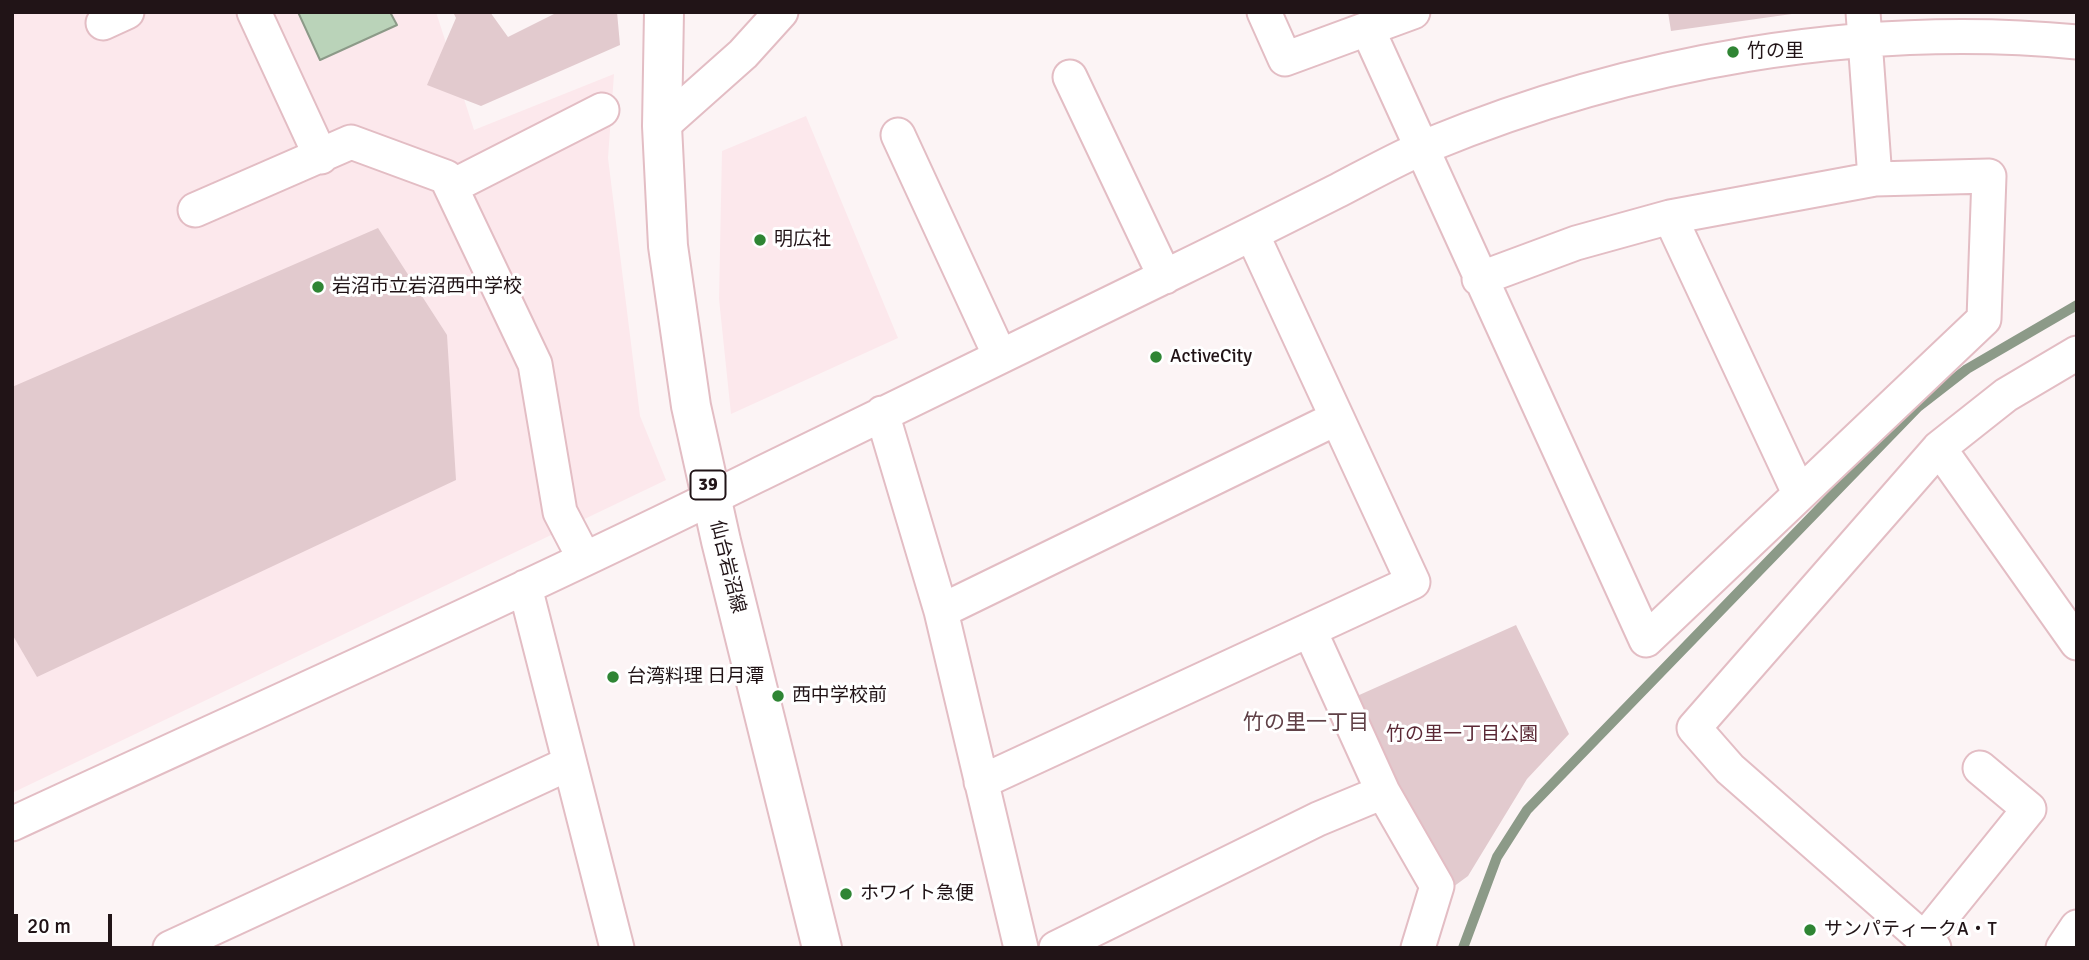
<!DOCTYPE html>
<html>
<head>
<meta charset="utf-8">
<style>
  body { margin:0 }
  #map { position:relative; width:2089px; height:960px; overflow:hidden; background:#fcf4f5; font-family:Signika,sans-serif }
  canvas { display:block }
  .frame { position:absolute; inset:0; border:14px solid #211417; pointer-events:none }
  .scale { position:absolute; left:14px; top:914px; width:98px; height:32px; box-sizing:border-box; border:4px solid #211417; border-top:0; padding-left:9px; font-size:21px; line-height:24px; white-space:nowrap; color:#211417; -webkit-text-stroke:5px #fff; paint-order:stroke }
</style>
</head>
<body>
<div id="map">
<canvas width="2089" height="960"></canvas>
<div class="frame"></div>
<div class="scale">20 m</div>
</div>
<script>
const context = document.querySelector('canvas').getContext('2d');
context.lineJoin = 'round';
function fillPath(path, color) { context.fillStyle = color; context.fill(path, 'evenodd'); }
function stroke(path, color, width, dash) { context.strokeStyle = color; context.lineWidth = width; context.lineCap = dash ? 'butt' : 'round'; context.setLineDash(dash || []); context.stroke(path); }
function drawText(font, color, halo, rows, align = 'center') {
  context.font = font + ' Signika,"Noto Sans JP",sans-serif'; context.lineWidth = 6; context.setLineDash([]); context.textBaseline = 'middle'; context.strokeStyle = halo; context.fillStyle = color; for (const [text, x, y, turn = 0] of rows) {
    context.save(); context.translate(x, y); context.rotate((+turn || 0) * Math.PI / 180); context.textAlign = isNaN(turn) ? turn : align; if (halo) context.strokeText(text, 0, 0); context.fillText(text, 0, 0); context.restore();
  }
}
const built = new Path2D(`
  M12 12H436L474 130 614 74 608 158 640 416 666 480 12 793Z
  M806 116 898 338 731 414 719 299 722 151Z`);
const green = new Path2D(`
  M453 12H490L508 37 558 12H617L620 45 481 106 427 85 456 18Z
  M1668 12H1806L1671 31Z
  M378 228 447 335 456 480 37 677 12 634V387Z
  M1516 625 1569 734 1527 779 1468 876 1453 887 1413 822 1357 696Z`);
const water = new Path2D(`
  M298 12H390L397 25 320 60Z`);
const stream = new Path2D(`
  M1463 948 1497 857 1527 810 1918 407 1967 369 2077 305`);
const minor = new Path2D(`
  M254 12 321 157
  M1264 12 1285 59 1413 12
  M1863 12 1875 179
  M103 23 127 12
  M1368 30 1646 640 1984 319 1989 176 1875 179 1670 217 1576 243 1479 279
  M1070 77 1165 277
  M662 126 743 54 781 12
  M898 135 1000 356
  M451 187 602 110
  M195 210 351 142 446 177 535 364 560 512 584 558
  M1670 217 1799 493
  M882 413 941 611 1021 948
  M1939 448 2077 643
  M525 587 617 948
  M941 611 1337 418
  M1310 631 1383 792 1437 886 1418 948
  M981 782 1413 582 1252 234
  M12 824C260 709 510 598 754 477 895 407 1037 339 1178 270 1232 244 1285 217 1339 190 1368 175 1398 158 1429 145 1630 62 1860 21 2077 42
  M1924 939 2029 809 1980 768
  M170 948 568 764
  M1056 948 1318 819 1383 792
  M1934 948 1730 769 1694 728 1939 448 2006 395 2077 353
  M2063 948 2077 927`);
const major = new Path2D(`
  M664 12 662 126 668 246 691 406 721 541 822 948`);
const markers = [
  [1733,52,7,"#2f8534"],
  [760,240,7,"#2f8534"],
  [318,287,7,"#2f8534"],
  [1156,357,7,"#2f8534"],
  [613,677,7,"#2f8534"],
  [778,696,7,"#2f8534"],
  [846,894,7,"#2f8534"],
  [1810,930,7,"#2f8534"]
];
const shields = [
  [708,485,35]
];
const shieldNames = [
  ["39",708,485]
];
const poiNames = [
  ["竹の里",1747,52],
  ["明広社",774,240],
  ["岩沼市立岩沼西中学校",332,287],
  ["ActiveCity",1170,357],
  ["台湾料理 日月潭",627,677],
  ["西中学校前",792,696],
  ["ホワイト急便",860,894],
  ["サンパティークA・T",1824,930]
];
const streetNames = [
  ["仙台岩沼線",727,567,76]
];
const parkNames = [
  ["竹の里一丁目公園",1462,735]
];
const neighbourhoodNames = [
  ["竹の里一丁目",1306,723]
];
fillPath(built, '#fce8ec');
fillPath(green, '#e2cace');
fillPath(water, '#bad3b9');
stroke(water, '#8c9a88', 2);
stroke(stream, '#8c9a88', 10);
stroke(minor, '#e3bdc4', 37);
stroke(major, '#e3bdc4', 42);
stroke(minor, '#fff', 33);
stroke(major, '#fff', 38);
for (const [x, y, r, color] of markers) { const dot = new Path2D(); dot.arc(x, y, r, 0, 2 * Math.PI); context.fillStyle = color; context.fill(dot); stroke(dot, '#fff', 2.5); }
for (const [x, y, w] of shields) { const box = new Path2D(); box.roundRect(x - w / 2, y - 14.5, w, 29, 5); context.fillStyle = '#fff'; context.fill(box); stroke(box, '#211417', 2); }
drawText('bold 18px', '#211417', null, shieldNames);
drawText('19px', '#211417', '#fff', poiNames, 'left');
drawText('19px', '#211417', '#fff', streetNames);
drawText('19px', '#5b2936', '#fff', parkNames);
drawText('21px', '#604147', '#fff', neighbourhoodNames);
</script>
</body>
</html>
